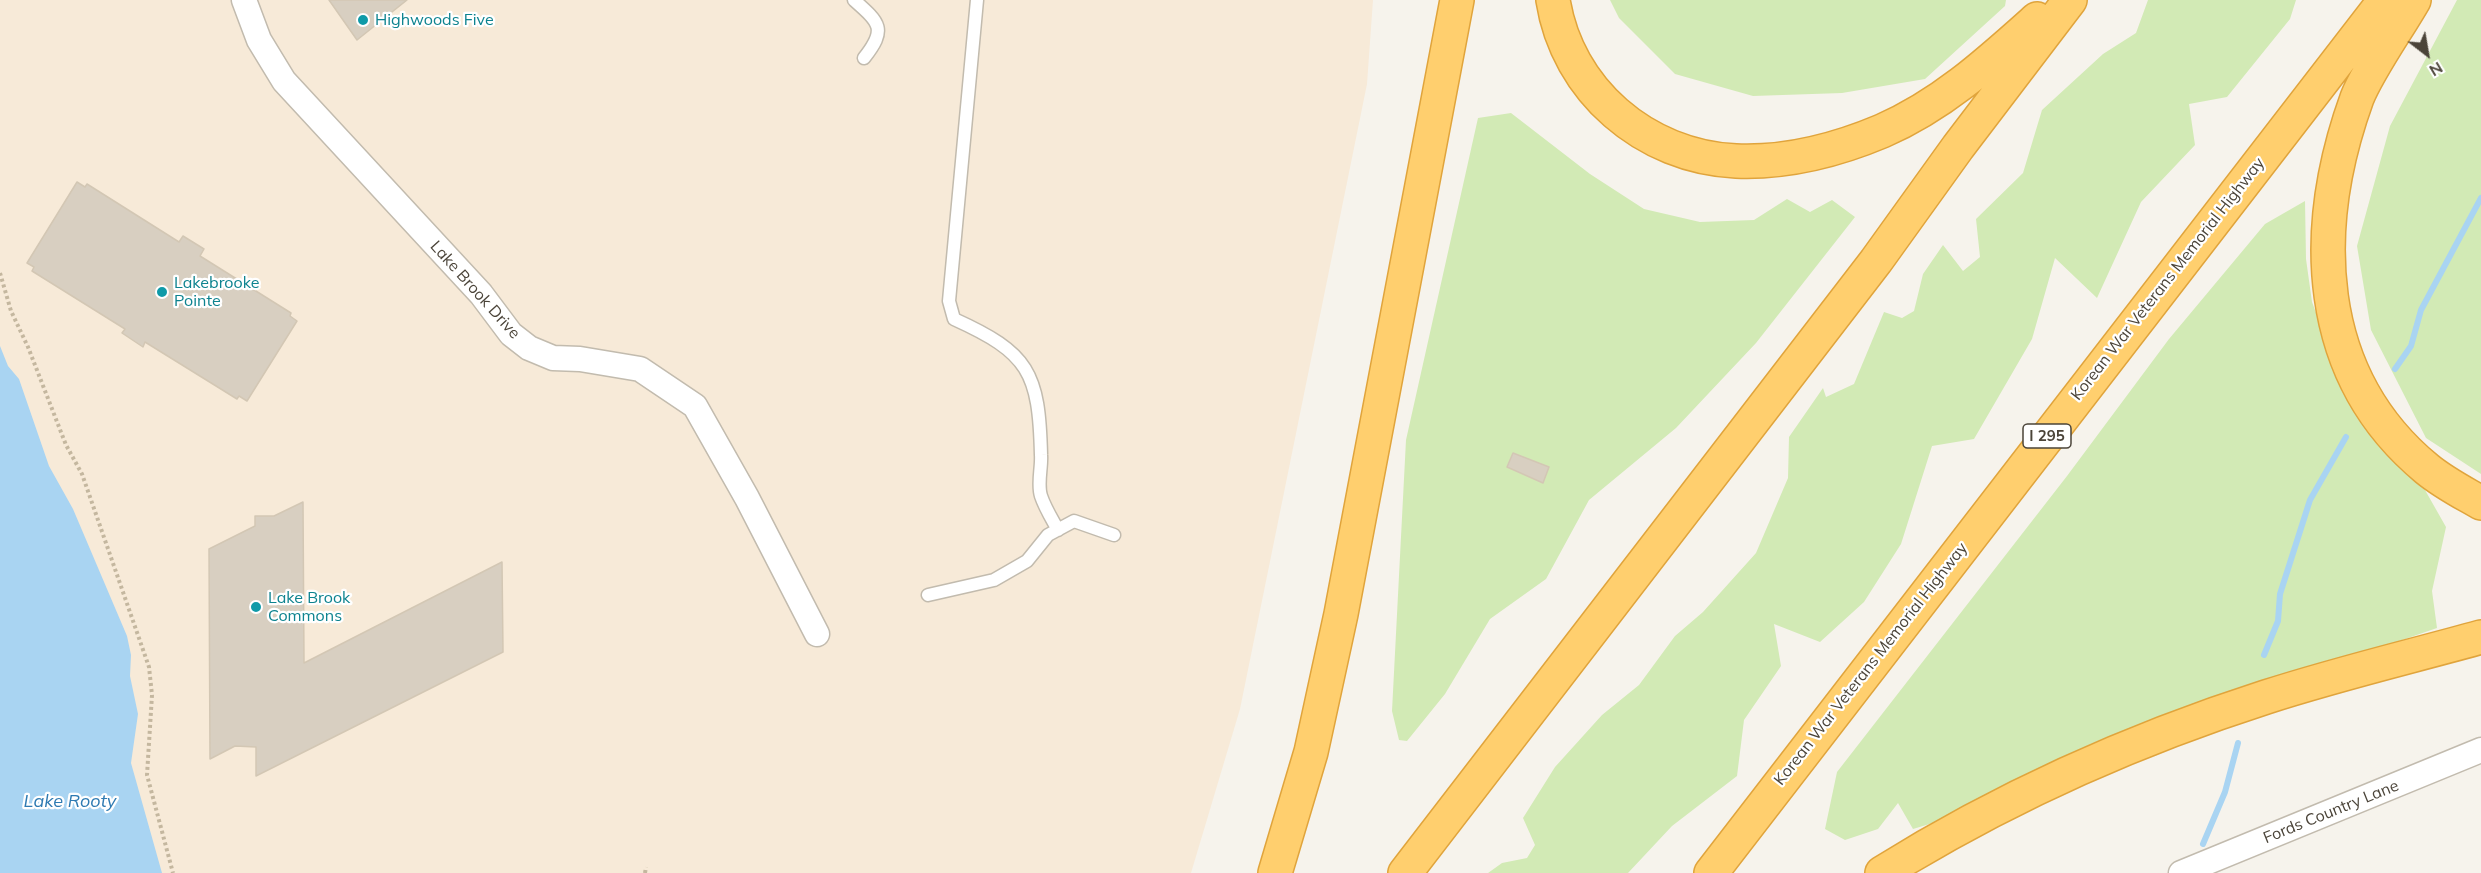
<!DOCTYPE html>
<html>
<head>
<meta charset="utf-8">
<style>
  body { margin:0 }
  #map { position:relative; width:2481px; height:873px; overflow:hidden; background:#f6f3ec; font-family:Mulish,sans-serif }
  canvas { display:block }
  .north { position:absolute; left:2397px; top:24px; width:60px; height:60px; -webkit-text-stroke:4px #fff; paint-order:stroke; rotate:149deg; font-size:16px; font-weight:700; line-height:24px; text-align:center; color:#4b4439 }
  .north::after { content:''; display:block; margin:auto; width:21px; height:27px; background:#4b4439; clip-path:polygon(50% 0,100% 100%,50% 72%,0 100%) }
</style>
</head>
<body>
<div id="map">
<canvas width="2481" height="873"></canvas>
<div class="north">N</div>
</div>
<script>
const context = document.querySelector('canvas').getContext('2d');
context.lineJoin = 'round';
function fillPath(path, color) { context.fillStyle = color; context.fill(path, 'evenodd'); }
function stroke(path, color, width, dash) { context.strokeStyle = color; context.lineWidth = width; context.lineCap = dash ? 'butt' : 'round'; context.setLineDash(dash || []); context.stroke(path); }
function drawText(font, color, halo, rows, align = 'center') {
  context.font = font + ' Mulish,sans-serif'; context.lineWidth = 4.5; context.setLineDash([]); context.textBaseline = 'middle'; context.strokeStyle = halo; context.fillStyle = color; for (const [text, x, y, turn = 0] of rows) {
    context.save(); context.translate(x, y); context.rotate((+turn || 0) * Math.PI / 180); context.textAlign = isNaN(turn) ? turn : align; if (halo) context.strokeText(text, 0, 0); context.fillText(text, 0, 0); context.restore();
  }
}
const commercial = new Path2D(`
  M0 0H1373L1367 84 1240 709 1191 873H0Z`);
const green = new Path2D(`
  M1610 0H2006L2005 6 1925 79 1842 93 1753 96 1675 74 1619 18Z
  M2148 0H2296L2290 19 2227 97 2189 104 2195 145 2141 202 2097 298 2055 258 2032 339 1974 439 1932 446 1901 544 1864 602 1820 642 1774 624 1781 666 1744 720 1737 776 1672 826 1628 873H1488L1502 863 1527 858 1535 845 1523 818 1555 767 1602 715 1639 685 1675 636 1703 612 1756 553 1788 478 1789 437 1823 388 1826 397 1854 384 1884 312 1902 318 1914 311 1923 274 1943 245 1963 271 1980 257 1976 219 2023 173 2042 110 2103 54 2136 33Z
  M2457 0H2481V474L2426 438 2371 330 2357 246 2390 126Z
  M1511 113 1590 174 1644 209 1700 222 1754 220 1787 199 1810 212 1832 200 1855 217 1756 343 1676 428 1589 500 1546 579 1490 619 1445 694 1407 741 1399 740 1392 711 1406 440 1478 118Z
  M2305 201 2306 259 2312 302 2340 377 2375 438 2425 490 2446 527 2432 591 2437 628 2205 708 1956 816 1913 829 1898 803 1878 829 1845 840 1825 829 1837 772 2067 476 2169 339 2265 224Z`);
const water = new Path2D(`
  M0 346 8 366 19 379 49 466 73 509 127 636 131 655 130 676 138 714 131 763 162 873H0Z`);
const stream = new Path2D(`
  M2395 369 2411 346 2421 310 2481 198
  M2264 655 2278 621 2280 594 2310 500 2346 437
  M2203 844 2225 792 2238 743`);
const building = new Path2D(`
  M329 0H407L357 40Z
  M77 182 85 187 87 184 179 242 183 236 204 249 200 256 291 313 290 316 297 321 247 401 239 396 237 399 145 342 143 347 122 333 125 329 32 271 34 267 27 263Z
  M1513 453 1549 467 1543 483 1507 467Z
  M303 502 304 663 502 562 503 652 256 776V747L235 746 210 759 209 549 255 526V516H274Z`);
const path = new Path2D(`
  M0 273 11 311 28 347 66 445 82 474 149 667 152 695 147 775 173 873
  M645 873 646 867`);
const service = new Path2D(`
  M854 0C880 23 887 29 864 58
  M977 0 949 301 954 319C1029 353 1039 372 1041 455 1042 467 1037 484 1041 496 1045 508 1052 519 1058 530
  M928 595 994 580 1027 561 1048 535 1074 521 1114 535`);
const minor = new Path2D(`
  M244 0 259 40 284 81 481 294 511 334 529 348 553 358 580 359 640 369 695 406 747 498 817 634
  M2181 873 2481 750`);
const motorway = new Path2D(`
  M1553 0C1567 90 1645 157 1736 161 1785 163 1837 150 1882 131 1942 105 1989 62 2037 19
  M2414 0C2398 28 2368 70 2357 98 2310 228 2312 374 2427 469 2444 483 2462 492 2481 503
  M1275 873 1311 752 1341 614 1457 0
  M1405 873 1876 261 1958 147 2070 0
  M1711 873 2385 0
  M1882 873C2001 799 2132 740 2266 697 2337 674 2409 657 2481 637`);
const markers = [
  [363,20,6,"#0f9aa8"],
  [162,292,6,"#0f9aa8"],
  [256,607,6,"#0f9aa8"]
];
const shields = [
  [2047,436,48]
];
const shieldNames = [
  ["I 295",2047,436]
];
const cultureNames = [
  ["Highwoods Five",375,20],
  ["Lakebrooke",174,283],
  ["Pointe",174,301],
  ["Lake Brook",268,598],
  ["Commons",268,616]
];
const streetNames = [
  ["Korean War Veterans Memorial Highway",2168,279,-52],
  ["Lake Brook Drive",475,290,48],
  ["Korean War Veterans Memorial Highway",1871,664,-52],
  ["Fords Country Lane",2331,812,-22]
];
const waterNames = [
  ["Lake Rooty",70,802]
];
fillPath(commercial, '#f7ead8');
fillPath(green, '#d2eab5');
fillPath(water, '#a9d4f2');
stroke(stream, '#a9d4f2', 6);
fillPath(building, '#d8cfc1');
stroke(building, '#d3c7b4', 1.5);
stroke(service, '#c2bbae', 15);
stroke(minor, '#c2bbae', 27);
stroke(motorway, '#e0a43c', 36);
stroke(path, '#c4b79f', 4, [3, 3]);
stroke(service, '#fff', 12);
stroke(minor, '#fff', 24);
stroke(motorway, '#ffcf6e', 33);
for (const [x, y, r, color] of markers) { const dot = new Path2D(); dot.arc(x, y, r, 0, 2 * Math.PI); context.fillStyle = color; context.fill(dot); stroke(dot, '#fff', 2); }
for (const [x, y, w] of shields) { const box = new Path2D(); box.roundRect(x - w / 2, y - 12, w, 24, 4.5); context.fillStyle = '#fff'; context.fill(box); stroke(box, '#4b4439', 1.5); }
drawText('bold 15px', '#4b4439', null, shieldNames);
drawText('16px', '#0d838f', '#fff', cultureNames, 'left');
drawText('16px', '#4b4439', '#fff', streetNames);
drawText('italic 18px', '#2e7ab2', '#fff', waterNames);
</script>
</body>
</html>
